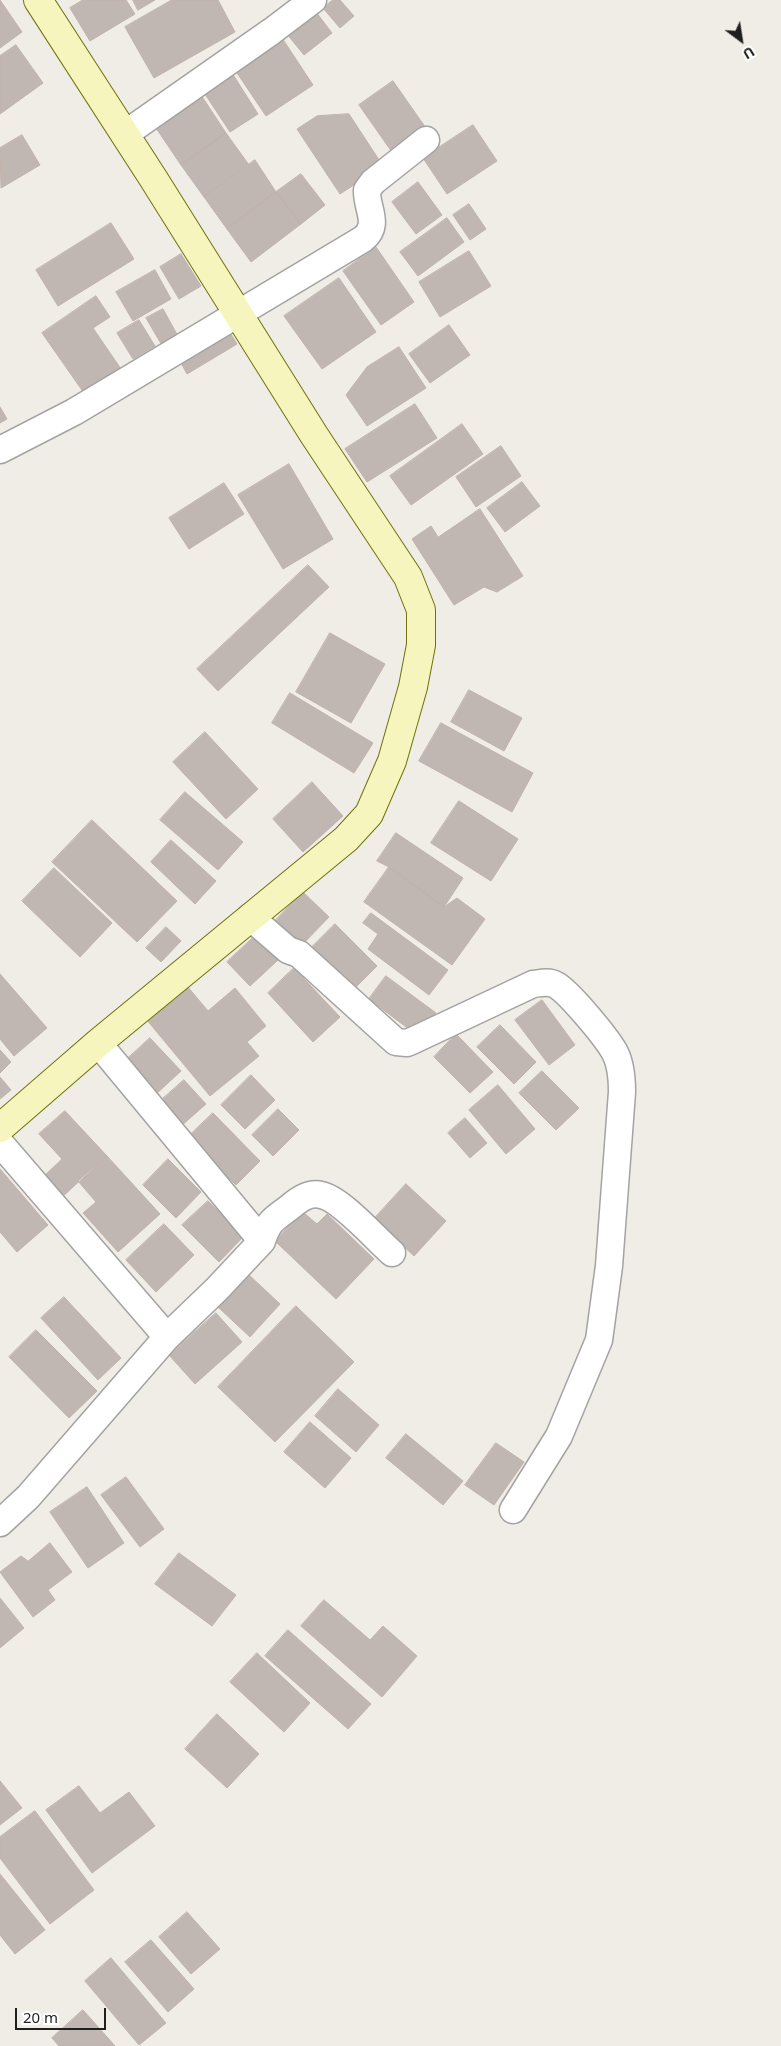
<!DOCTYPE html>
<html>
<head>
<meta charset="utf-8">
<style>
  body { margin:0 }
  #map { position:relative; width:781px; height:2046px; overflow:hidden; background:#f0ece6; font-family:"Noto Sans",sans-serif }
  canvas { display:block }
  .north { position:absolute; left:716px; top:15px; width:50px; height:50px; -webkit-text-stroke:4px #fff; paint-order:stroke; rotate:149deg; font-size:14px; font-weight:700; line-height:20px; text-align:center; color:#1f1f1f }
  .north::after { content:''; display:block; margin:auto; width:18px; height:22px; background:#1f1f1f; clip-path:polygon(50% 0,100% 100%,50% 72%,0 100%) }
  .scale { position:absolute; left:15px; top:2008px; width:91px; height:22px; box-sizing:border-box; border:2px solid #1f1f1f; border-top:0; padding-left:6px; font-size:15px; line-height:18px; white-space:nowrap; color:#1f1f1f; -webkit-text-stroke:4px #fff; paint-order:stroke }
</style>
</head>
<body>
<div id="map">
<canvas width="781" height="2046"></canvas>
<div class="north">U</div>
<div class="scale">20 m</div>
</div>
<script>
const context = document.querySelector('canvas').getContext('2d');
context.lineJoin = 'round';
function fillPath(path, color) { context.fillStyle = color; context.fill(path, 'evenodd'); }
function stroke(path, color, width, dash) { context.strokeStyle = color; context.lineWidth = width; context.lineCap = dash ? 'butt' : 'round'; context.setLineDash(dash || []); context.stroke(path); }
const building = new Path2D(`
  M0 0 22 32 0 48Z
  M83 0H126L135 14 90 41 70 8Z
  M133 0H155L138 10Z
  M172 0H218L235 32 154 78 125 27Z
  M333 0H340L354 16 340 28 323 8Z
  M316 12 332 33 304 55 287 34Z
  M282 38 313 85 266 116 235 70Z
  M16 45 43 83 0 114V56Z
  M232 73 258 114 230 132 203 91Z
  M393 81 428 131 394 155 359 105Z
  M201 95 226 133 181 165 154 125Z
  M349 114 383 166 340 194 297 129 317 116Z
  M473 125 497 161 447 194 423 158Z
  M226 133 249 165 204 197 181 165Z
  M22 135 40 165 1 188 0 148Z
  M255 160 276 192 227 229 204 197Z
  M301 174 325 205 301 224 276 192Z
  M418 182 442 215 416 234 392 202Z
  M276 192 301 224 251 262 227 229Z
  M469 204 486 229 470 240 453 215Z
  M447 218 464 242 418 276 400 252Z
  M111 223 134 259 58 306 36 270Z
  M376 247 414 302 381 325 343 271Z
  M469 251 491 286 440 317 419 282Z
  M181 254 201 286 179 299 160 267Z
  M155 270 171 299 133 321 116 292Z
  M339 278 376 332 322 369 284 316Z
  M96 296 110 317 93 328 121 369 84 393 42 333Z
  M163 309 179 338 163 347 146 318Z
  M139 320 155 346 133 359 117 333Z
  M449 325 470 355 430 383 409 354Z
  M227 328 237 344 187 374 178 357Z
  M399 347 426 388 367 426 346 395 367 367Z
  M415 404 437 438 367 482 345 449Z
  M0 407 7 419 0 423Z
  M462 424 483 454 411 505 390 476Z
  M501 446 521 476 476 507 456 477Z
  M289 464 333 539 283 569 238 495Z
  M522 482 540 506 505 532 487 508Z
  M224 483 244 514 189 549 169 518Z
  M480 509 523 576 497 592 484 587 454 605 412 539 431 526 438 537Z
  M308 565 329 587 218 691 197 669Z
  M330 633 385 664 351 723 296 692Z
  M469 690 522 718 504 751 451 722Z
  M290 693 373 743 354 773 272 723Z
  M441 723 533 773 512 812 419 761Z
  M205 732 258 789 226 819 173 762Z
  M312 782 343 816 303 852 273 819Z
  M185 792 243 842 218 870 160 820Z
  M459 801 518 839 491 881 431 843Z
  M92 820 177 901 137 942 52 862Z
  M396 833 463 878 444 907 389 867 377 861Z
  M171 840 216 881 195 904 151 862Z
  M389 867 444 907 457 898 485 919 452 965 364 902Z
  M54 868 112 923 80 957 22 901Z
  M303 892 329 917 301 946 274 922Z
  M371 913 448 970 429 995 368 949 378 934 363 923Z
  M335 924 377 966 351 992 309 950Z
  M166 927 181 941 161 962 146 948Z
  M255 936 278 960 250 986 227 962Z
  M294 968 340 1017 313 1042 268 993Z
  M0 974 47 1028 14 1056 0 1039Z
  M386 976 436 1013 418 1036 369 999Z
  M187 986 208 1011 235 988 266 1026 247 1042 259 1056 210 1096 146 1019Z
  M542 1000 575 1045 549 1065 515 1020Z
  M500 1025 536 1062 514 1084 477 1047Z
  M456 1034 493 1072 470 1093 434 1057Z
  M150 1038 181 1071 155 1095 124 1062Z
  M0 1050 11 1062 0 1073Z
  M542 1071 579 1108 556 1130 519 1093Z
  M251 1075 275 1100 245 1129 221 1105Z
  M0 1077 11 1090 0 1099Z
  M184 1080 206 1104 180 1127 158 1103Z
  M498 1085 535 1129 506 1154 469 1110Z
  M278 1109 299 1130 273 1156 252 1135Z
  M65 1111 107 1156 61 1198 42 1178 62 1159 39 1134Z
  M213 1113 260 1161 236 1185 188 1137Z
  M465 1118 487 1143 470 1158 448 1133Z
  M107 1156 160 1214 118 1252 83 1213 96 1202 78 1181Z
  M168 1159 201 1192 176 1218 143 1185Z
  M0 1169 48 1225 17 1252 0 1232Z
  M406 1184 446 1221 414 1256 374 1219Z
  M208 1201 244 1236 219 1262 182 1225Z
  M303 1212 317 1224 327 1214 374 1259 336 1299 275 1241Z
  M164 1224 194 1255 156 1292 126 1260Z
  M249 1275 280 1304 250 1337 218 1307Z
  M64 1297 121 1358 98 1380 41 1318Z
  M296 1306 354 1362 275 1442 218 1387Z
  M216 1313 242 1342 195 1384 169 1355Z
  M36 1330 97 1391 69 1418 9 1357Z
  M338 1389 379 1425 356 1452 315 1416Z
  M310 1422 351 1458 325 1488 284 1452Z
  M406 1434 463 1481 443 1505 386 1458Z
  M496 1443 524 1462 494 1505 465 1485Z
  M126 1477 164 1529 140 1547 101 1495Z
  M87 1487 124 1543 88 1568 50 1512Z
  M50 1543 72 1572 48 1590 55 1600 33 1617 0 1572 21 1556 28 1561Z
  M179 1553 236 1595 212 1626 155 1584Z
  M0 1598 24 1628 0 1648Z
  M324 1600 370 1640 383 1626 417 1656 382 1697 301 1626Z
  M288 1630 371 1704 348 1729 265 1656Z
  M257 1653 310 1703 284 1732 230 1682Z
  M217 1714 259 1754 227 1788 185 1749Z
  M0 1781 22 1808 0 1825Z
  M79 1786 100 1813 129 1792 155 1826 92 1873 46 1810Z
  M35 1811 94 1890 50 1924 0 1858V1837Z
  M0 1874 45 1930 15 1954 0 1935Z
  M187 1912 220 1949 191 1974 159 1937Z
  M151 1940 194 1989 168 2012 125 1962Z
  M111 1958 166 2023 139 2045 85 1981Z
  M83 2010 115 2046H59L52 2038Z`);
const street = new Path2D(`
  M125 134 272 31 313 0
  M0 450 74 412 363 239C381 225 366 208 367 190L373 182 426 140
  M250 917 288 950 299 954 396 1042 407 1043 414 1040 533 984C541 983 549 981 556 985 569 992 606 1037 614 1051 621 1063 622 1079 622 1092L609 1266 599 1340 559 1436 513 1510
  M0 1143 167 1337
  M262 1241C269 1220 273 1220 290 1207 298 1200 310 1192 321 1195 340 1198 376 1239 392 1253
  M0 1523 28 1497 167 1337 217 1289 262 1241 98 1043`);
const secondary = new Path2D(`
  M0 1128 98 1043 346 839 369 814 392 761 413 687 421 645V610L408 577 314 435 153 178 38 0`);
fillPath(building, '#c0b7b3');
stroke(building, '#c1b2a9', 1);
stroke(street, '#a3a3a3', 29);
stroke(secondary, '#6f720b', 30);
stroke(street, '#fff', 26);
stroke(secondary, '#f6f5be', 28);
</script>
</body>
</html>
